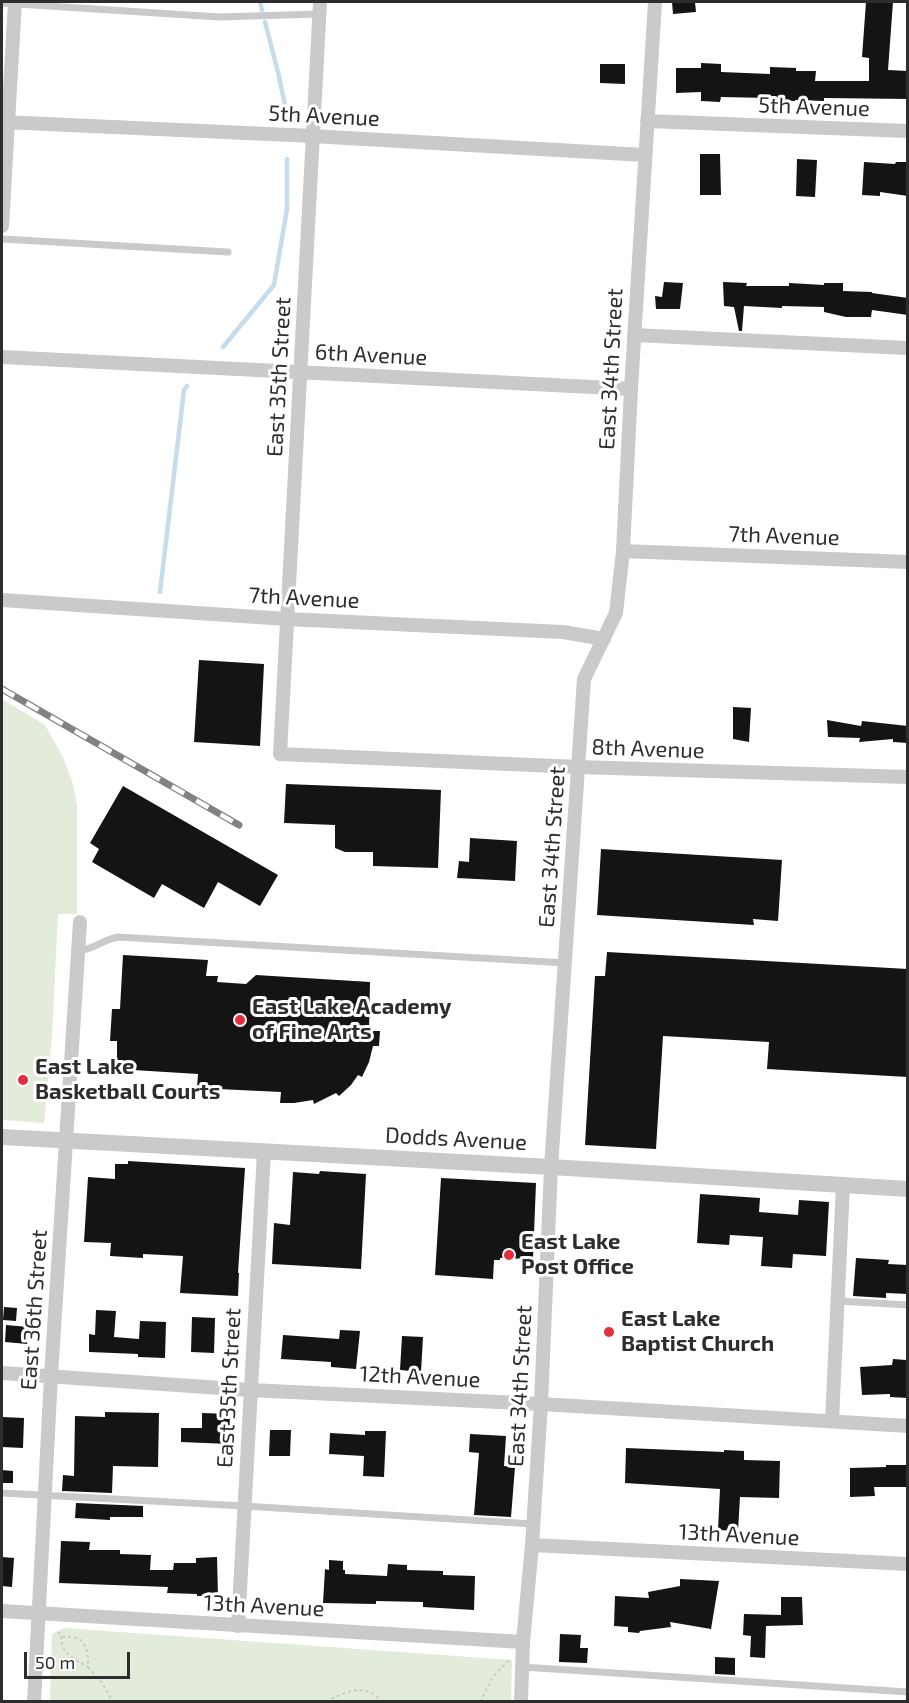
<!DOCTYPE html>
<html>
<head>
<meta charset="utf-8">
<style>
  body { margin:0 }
  #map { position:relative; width:909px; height:1703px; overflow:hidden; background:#fff; font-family:"Exo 2",sans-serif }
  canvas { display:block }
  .frame { position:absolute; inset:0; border:3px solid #2d2d2d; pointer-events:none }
  .scale { position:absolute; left:24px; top:1652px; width:106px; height:27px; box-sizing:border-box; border:3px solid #2d2d2d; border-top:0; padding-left:8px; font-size:18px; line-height:21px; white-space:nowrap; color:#2d2d2d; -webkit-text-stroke:4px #fff; paint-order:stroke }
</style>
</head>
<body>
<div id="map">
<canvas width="909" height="1703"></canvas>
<div class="frame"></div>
<div class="scale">50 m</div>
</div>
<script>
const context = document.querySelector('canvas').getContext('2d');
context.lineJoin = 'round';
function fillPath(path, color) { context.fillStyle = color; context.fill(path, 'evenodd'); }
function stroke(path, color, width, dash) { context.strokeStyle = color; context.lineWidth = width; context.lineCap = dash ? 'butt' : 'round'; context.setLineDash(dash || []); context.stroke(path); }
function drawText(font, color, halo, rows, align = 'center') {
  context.font = font + ' "Exo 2",sans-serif'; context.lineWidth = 6; context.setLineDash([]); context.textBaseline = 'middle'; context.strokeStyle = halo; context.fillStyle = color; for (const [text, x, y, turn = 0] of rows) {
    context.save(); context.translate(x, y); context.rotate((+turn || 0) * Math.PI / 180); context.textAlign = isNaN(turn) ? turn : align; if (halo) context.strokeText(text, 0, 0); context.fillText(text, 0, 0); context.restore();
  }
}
const green = new Path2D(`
  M2 699 45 725 63 757 73 784 77 805V914H58L52 1036 44 1123 2 1120Z
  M64 1628 512 1660 511 1701H50L52 1634Z`);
const stream = new Path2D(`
  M260 2 262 10
  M265 22 279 76 286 111
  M223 347 274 285 287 209V159
  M160 592 184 390 187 386`);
const building = new Path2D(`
  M672 2H695L696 12 673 14Z
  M866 2H893L888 70 908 71V99L824 98V101L795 100V101L769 100V98L721 97 720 102 701 101V92L676 93V68H701V63L721 64V72L770 74V67L796 68V71H816L815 81H869V58L862 57Z
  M600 64H625V84L600 83Z
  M700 154H720L721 195H700Z
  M797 159 817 160 815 197 796 196Z
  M864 162 895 164 896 162H908V196L880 192V196L862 195Z
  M664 282 683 283 680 309H656L655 296 662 297Z
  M723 282 747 283 746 286H789V283L824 285V283H843V291L872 292V293L908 298V315L872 310 871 317H846L824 312V307L782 306V308L744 306 742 331H739L734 307 724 306Z
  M199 660 264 664 260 746 194 742Z
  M733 707 751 708 749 742 733 739Z
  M827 720 861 726 862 721 908 726V743L893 742V739L859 742 860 738 828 737Z
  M286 784 441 790 438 868 373 866V852H345L335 848V825L284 823Z
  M123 786 278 875 260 906 218 882 204 908 162 884 154 898 92 862 99 849 90 843Z
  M470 838 517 841 515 881 457 878 459 861 469 862Z
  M601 849 782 860 778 921 753 919 754 925 597 915Z
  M607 952 908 969V1077L767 1069 769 1042 663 1036 656 1149 585 1145 595 976H605Z
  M123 955 208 960 206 976H218L217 982 246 984 256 975 370 982 369 1031H380L379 1046H373L369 1062 362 1077 358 1075 351 1085 339 1096 336 1093 314 1104 313 1100 294 1103H280L281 1092 197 1088 198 1074 117 1069V1041H110L112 1009H120Z
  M128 1161 245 1168 238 1273H239L238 1296 180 1293 183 1256 143 1254V1258L110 1256 111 1243 84 1242 88 1177 115 1179V1164H128Z
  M320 1171 366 1174 361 1269 272 1264 274 1223 290 1225 293 1172 319 1174Z
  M441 1178 536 1183 533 1259 500 1258V1260H494L493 1279 435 1275Z
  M700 1194 760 1198 759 1212 798 1215 799 1200 829 1202 826 1256 793 1254 792 1268 761 1266 763 1237 730 1235 729 1245 697 1243Z
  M856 1258 889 1260 888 1264 908 1265V1294L886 1293V1298L853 1296Z
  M4 1307 17 1308 16 1321 3 1320Z
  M96 1310 116 1311 114 1337 139 1339 140 1321 166 1322 165 1358 138 1357V1354L89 1352V1334L95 1335Z
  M192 1317 215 1318 214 1353 191 1352Z
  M6 1325 29 1327 27 1344 5 1342Z
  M340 1330 360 1331 356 1369 331 1367V1362L281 1359 283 1335 339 1339Z
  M402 1336 423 1337 421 1372 400 1370Z
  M893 1359 906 1360 908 1398 890 1397V1394L862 1395 860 1367 892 1365Z
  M105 1412 159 1413 158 1467 113 1466 112 1493 62 1491 63 1475 74 1476 75 1416 105 1417Z
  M202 1413 230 1414 229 1444 181 1442V1428H202Z
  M2 1417 24 1418 23 1448 2 1447Z
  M270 1430H291L290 1456H269Z
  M365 1431H386L384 1477 363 1476 364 1456 329 1454 330 1433 365 1435Z
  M470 1434 506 1436 504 1466 515 1467 511 1517 474 1515 479 1453 469 1452Z
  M626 1448 724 1452V1450L744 1451V1460L780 1461 779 1498 740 1497 738 1531 718 1530 720 1489 625 1483Z
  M886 1465H907L908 1487H874L875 1496 850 1497V1468L886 1467Z
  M2 1470 13 1471V1483H2Z
  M76 1503 143 1506V1517H110V1520L75 1518Z
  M61 1541 90 1542 89 1550H120V1554L151 1555 150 1570H173L174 1563H196V1558L217 1557 218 1596H197V1594L167 1593 168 1587 59 1583Z
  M2 1557 14 1558 12 1587 2 1586Z
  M329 1560 343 1561V1570H345V1574L387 1576 388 1564 407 1565V1570L443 1571V1575L475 1576 474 1610 423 1607V1602L376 1601V1604L323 1603 325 1569 329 1570Z
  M680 1579 719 1581 711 1629 670 1622 671 1627 640 1631 639 1633 628 1632V1627L614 1626 615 1596 649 1598 648 1592 680 1586Z
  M781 1597H802L803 1625 766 1626 765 1658 750 1657 751 1636 743 1635 744 1614 781 1615Z
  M560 1634 581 1635 580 1648H588L587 1663 559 1662Z
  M715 1657 735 1658V1675L715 1674Z`);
const path = new Path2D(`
  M58 1632 63 1637C85 1634 89 1649 88 1667L102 1683 113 1702
  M61 1636C61 1654 74 1659 88 1667
  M326 1702C346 1691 366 1682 382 1702
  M480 1702 493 1677 509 1660`);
const service = new Path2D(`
  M2 3 219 17 319 14
  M2 239 228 252
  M78 951C96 949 101 940 118 937L566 963
  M838 1301 908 1305
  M2 1493 244 1506 533 1524
  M522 1667 908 1692`);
const minor = new Path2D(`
  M320 2 280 754 578 767 908 777
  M647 121 908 131
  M2 122 312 136 645 155
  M2 226 15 2
  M634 335 908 348
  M2 357 631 389
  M623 551 908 562
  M2 600 287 619 563 632 604 639
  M2 1373 250 1390 541 1404 908 1426
  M832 1421 843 1185
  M532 1545 908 1564
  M2 1611 523 1642
  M238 1626 264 1152
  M34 1702 51 1376 80 922
  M521 1702 523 1642 532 1545 541 1404 551 1167 584 679 616 613 623 551 631 389 655 2`);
const tertiary = new Path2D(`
  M2 1137 551 1167 908 1189`);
const rail = new Path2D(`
  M2 689 239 825`);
const markers = [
  [240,1020,6,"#e52e3b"],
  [23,1080,6,"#e52e3b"],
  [509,1255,6,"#e52e3b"],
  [609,1332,6,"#e52e3b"]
];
const streetNames = [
  ["5th Avenue",814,107,2],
  ["5th Avenue",324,116,3],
  ["6th Avenue",371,355,3],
  ["East 34th Street",611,369,-87],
  ["East 35th Street",279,377,-87],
  ["7th Avenue",784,536,2],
  ["7th Avenue",304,598,3],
  ["8th Avenue",648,749,2],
  ["East 34th Street",552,847,-86],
  ["Dodds Avenue",456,1139,3],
  ["East 36th Street",34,1310,-86],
  ["12th Avenue",420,1377,3],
  ["East 34th Street",520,1386,-87],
  ["East 35th Street",229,1388,-87],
  ["13th Avenue",739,1535,3],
  ["13th Avenue",264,1606,3]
];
const poiNames = [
  ["East Lake Academy",252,1007],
  ["of Fine Arts",252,1032],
  ["East Lake",35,1067],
  ["Basketball Courts",35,1092],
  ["East Lake",521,1242],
  ["Post Office",521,1267],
  ["East Lake",621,1319],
  ["Baptist Church",621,1344]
];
fillPath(green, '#e3ebda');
stroke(stream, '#c6dceb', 4.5);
fillPath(building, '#141414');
stroke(path, '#cacaca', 2, [3, 3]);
stroke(service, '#cacaca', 7);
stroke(minor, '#cacaca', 14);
stroke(tertiary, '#cacaca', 16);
stroke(rail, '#828282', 7);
stroke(rail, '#fff', 4.5, [14]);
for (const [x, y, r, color] of markers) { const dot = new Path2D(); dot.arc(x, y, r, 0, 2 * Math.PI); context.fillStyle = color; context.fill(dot); stroke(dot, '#fff', 2); }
drawText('22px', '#2d2d2d', '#fff', streetNames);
drawText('bold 22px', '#2d2d2d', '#fff', poiNames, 'left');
</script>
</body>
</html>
